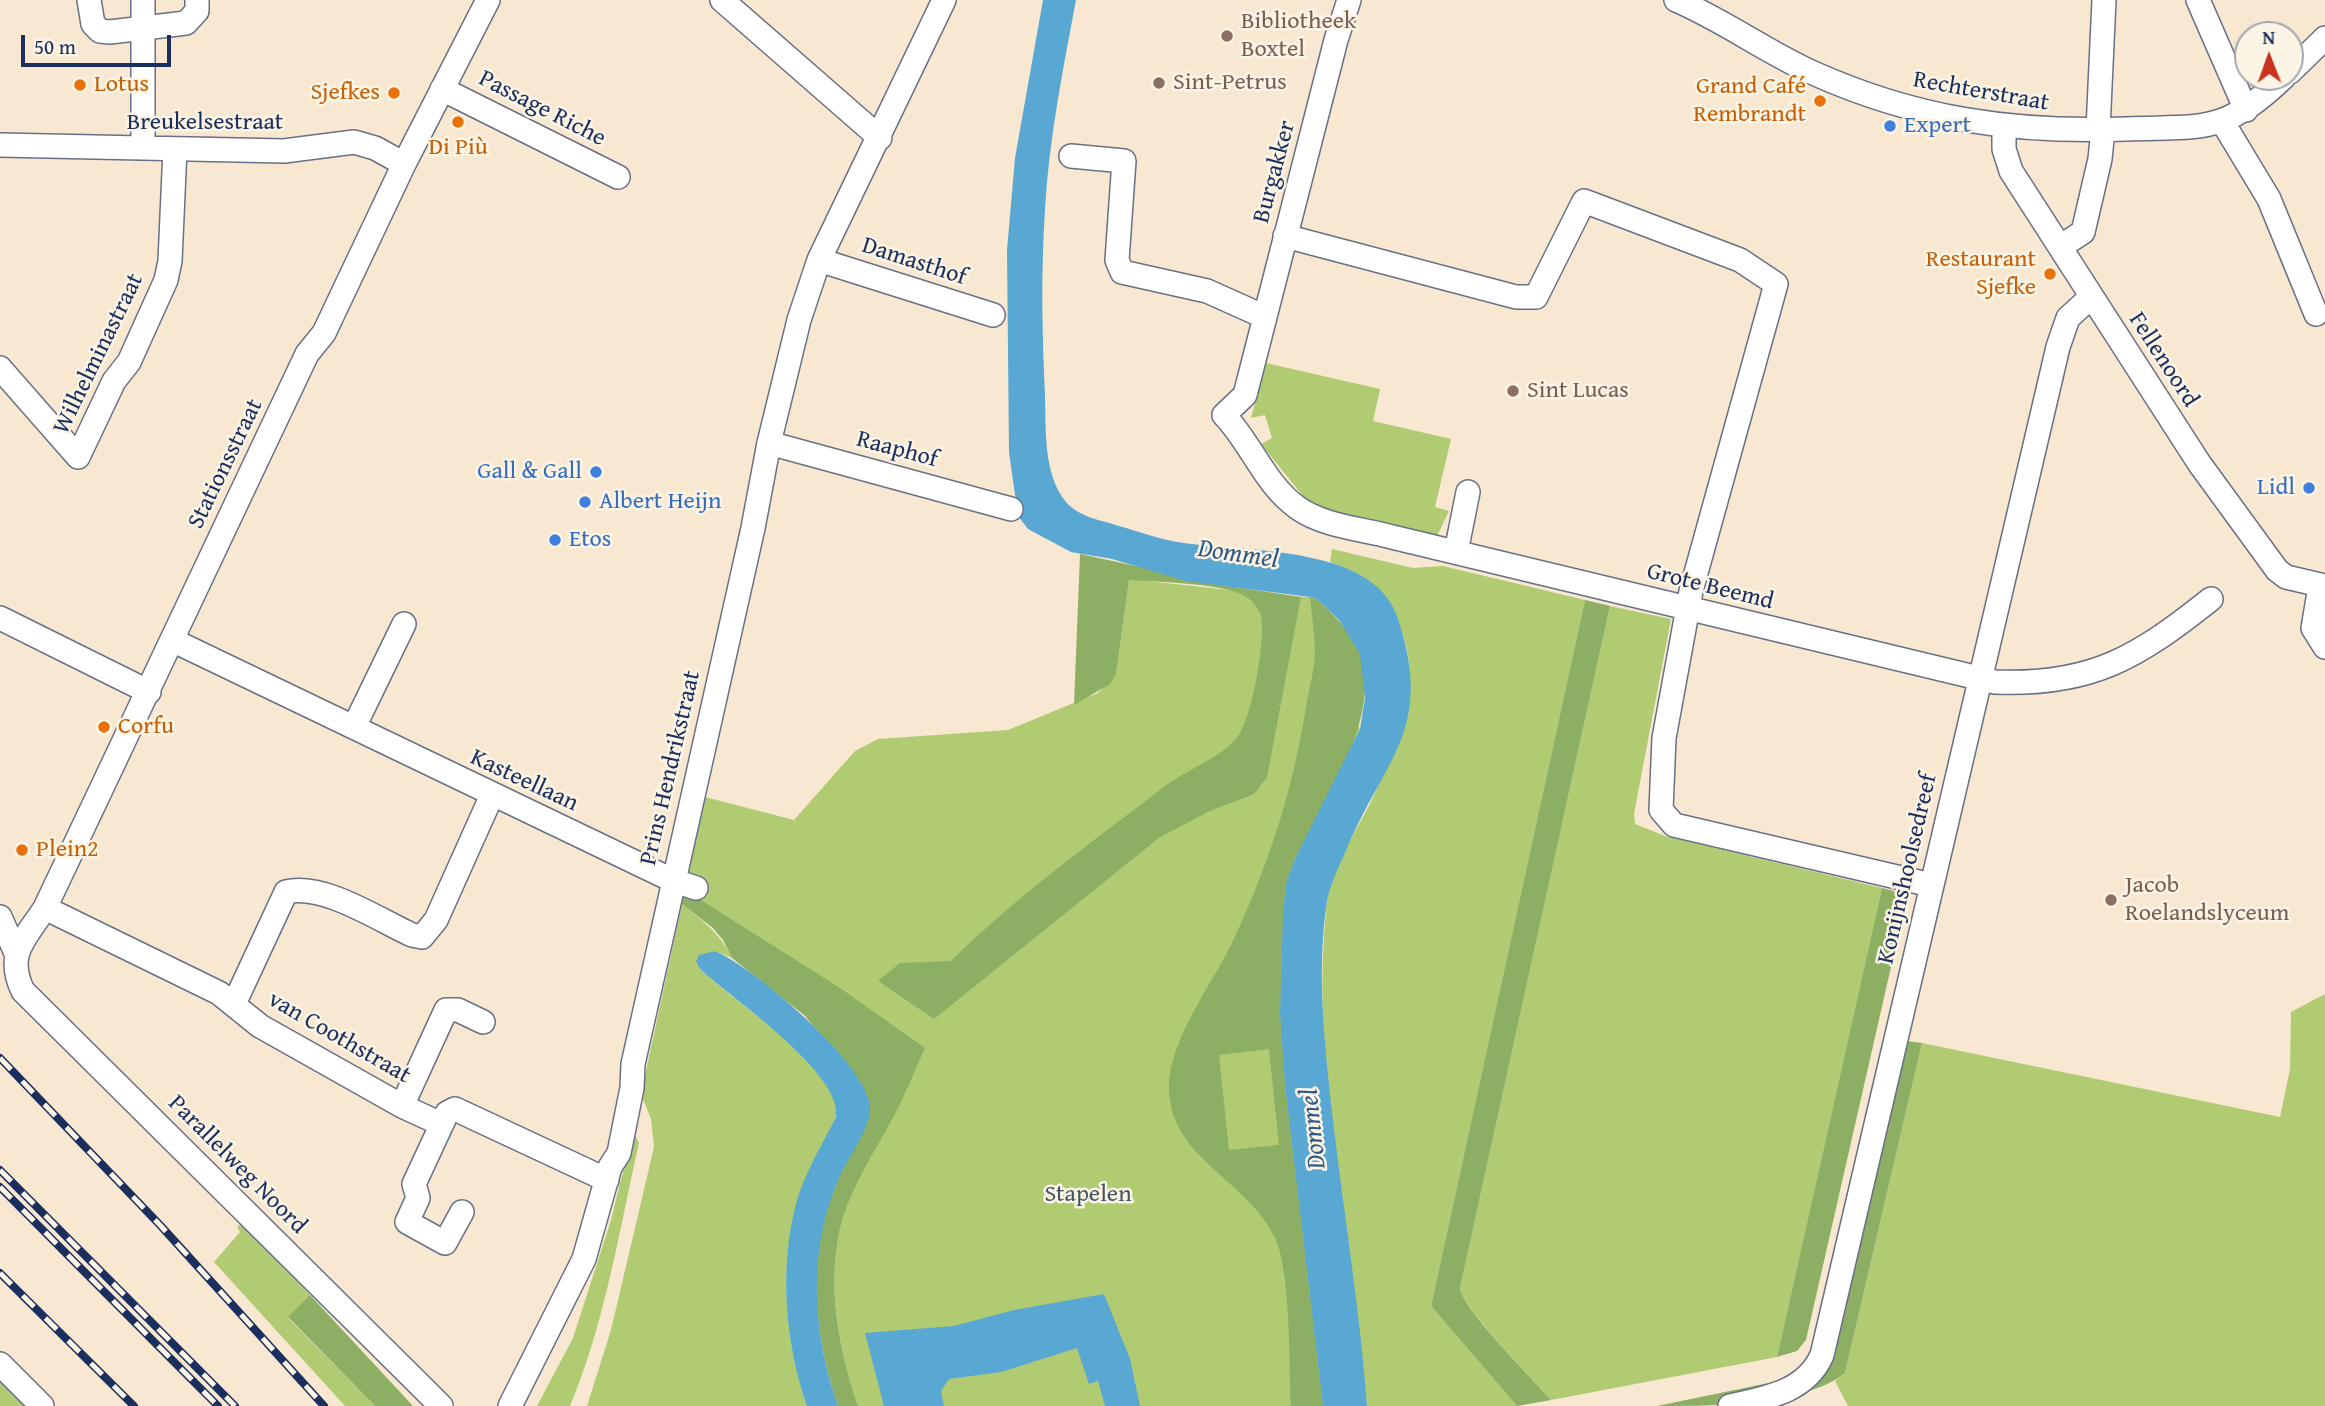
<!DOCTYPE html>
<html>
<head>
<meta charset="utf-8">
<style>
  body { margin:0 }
  #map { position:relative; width:2325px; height:1406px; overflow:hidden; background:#f8e8d1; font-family:"Gentium Book Plus",serif }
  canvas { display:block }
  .north { position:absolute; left:2234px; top:21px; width:70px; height:70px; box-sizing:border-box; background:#fcf5e5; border:2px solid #a2a6af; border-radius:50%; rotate:359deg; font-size:19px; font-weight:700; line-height:28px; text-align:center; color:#1b2f5e }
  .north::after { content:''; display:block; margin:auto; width:24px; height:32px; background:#c8321e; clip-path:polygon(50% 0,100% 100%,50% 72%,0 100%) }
  .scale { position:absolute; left:21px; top:35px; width:150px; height:32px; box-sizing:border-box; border:4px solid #1b2f5e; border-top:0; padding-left:9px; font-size:21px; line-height:24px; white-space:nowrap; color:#1b2f5e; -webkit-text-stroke:5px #fcf5e5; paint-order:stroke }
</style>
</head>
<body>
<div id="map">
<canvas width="2325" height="1406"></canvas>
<div class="north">N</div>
<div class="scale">50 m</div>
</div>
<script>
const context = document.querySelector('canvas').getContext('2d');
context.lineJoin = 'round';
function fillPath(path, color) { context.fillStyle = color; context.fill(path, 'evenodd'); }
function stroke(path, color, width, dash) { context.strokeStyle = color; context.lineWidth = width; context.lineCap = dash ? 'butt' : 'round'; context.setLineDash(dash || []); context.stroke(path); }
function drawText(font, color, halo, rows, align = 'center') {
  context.font = font + ' "Gentium Book Plus",serif'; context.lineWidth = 5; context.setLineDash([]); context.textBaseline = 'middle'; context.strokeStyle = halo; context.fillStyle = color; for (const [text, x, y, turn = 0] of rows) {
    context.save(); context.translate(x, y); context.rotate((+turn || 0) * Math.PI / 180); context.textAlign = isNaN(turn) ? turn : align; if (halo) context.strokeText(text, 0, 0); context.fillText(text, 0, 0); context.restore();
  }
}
const green = new Path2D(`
  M1266 363 1380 389 1373 421 1451 439 1435 507 1449 511 1437 536 1326 509 1307 501 1261 444 1272 438 1265 415 1251 418Z
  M1332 549 1413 568 1443 566 1585 600 1431 1306 1517 1406H1367C1354 1240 1308 1068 1327 902 1332 860 1363 824 1378 786 1387 763 1392 738 1399 715 1403 703 1411 687 1410 674 1407 619 1381 582 1330 562Z
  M1129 579 1230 590 1247 596 1310 597 1360 729 1293 863 1323 1406H858C838 1349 825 1276 843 1216 857 1172 885 1133 905 1091L685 890 705 797 794 820 855 751 878 739 1008 730 1098 693 1116 674Z
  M1610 606 1671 619 1634 814 1635 824 1665 836 1882 888 1777 1357 1551 1400C1533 1379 1464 1310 1460 1288Z
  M682 904C703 921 720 933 732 958L715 951 697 958 700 969C736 1003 821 1057 837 1102 842 1118 812 1163 807 1181 801 1199 793 1219 790 1237 781 1292 789 1354 807 1406H587L611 1330 654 1147 651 1119 641 1094Z
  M2325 994V1406H1848L1835 1381 1845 1373 1922 1043 2280 1117 2290 1069 2291 1012Z
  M633 1130 639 1143C619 1231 605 1323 570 1406H537L573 1338 611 1220Z
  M242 1223 310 1295 288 1318 375 1406H345L214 1262 240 1232 237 1227Z
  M0 1370 36 1406H0Z`);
const forest = new Path2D(`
  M1080 554 1229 586 1301 597 1267 777 1254 794 1210 811 1160 837 934 1019 878 981 900 963 951 961C1018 895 1091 843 1165 786 1188 769 1217 760 1236 739 1252 721 1266 640 1261 616 1259 609 1251 599 1245 596 1222 583 1158 582 1129 580L1116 674 1110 684 1074 705Z
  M1310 597 1317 599C1333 615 1352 631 1360 653 1383 718 1322 806 1293 863L1286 884 1283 914 1280 1013 1285 1085 1323 1406H1291C1289 1366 1291 1271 1275 1238 1248 1179 1169 1159 1169 1087 1169 1040 1211 986 1232 943 1268 867 1293 790 1306 707 1309 689 1315 668 1315 650 1314 632 1312 615 1310 597ZM1269 1049 1279 1145 1229 1150 1219 1055Z
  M1585 600 1610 606 1460 1288C1463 1310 1533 1379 1551 1400L1517 1406 1431 1306Z
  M1882 888 1905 894 1906 901 1806 1340 1797 1351 1777 1357Z
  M685 890 840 988 925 1048C914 1072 904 1098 891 1121 874 1152 854 1183 843 1217 825 1278 838 1348 858 1406H838C818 1348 807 1272 825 1212 829 1200 835 1189 839 1177 848 1148 855 1119 863 1089L849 1067 804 1015 732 958 723 940 713 928 682 904Z
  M1906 1041 1922 1043 1845 1373C1804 1406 1708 1406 1657 1406L1817 1373Z
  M310 1295 413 1406H375L288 1317Z`);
const water = new Path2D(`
  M1043 0H1076C1063 69 1049 139 1045 209 1041 271 1042 334 1045 395 1046 429 1043 474 1066 502 1079 517 1100 520 1119 526 1140 532 1162 540 1184 543 1245 552 1372 545 1397 616 1436 730 1384 758 1345 853 1338 868 1330 885 1327 901 1316 974 1325 1048 1333 1120 1344 1216 1360 1310 1367 1406H1323L1285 1085 1280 1013 1283 914 1286 884 1293 863 1360 729 1365 698 1360 654 1339 620 1317 599 1310 597 1186 581 1112 559 1071 552 1028 529 1018 516 1009 452 1007 250 1015 158Z
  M715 951C752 966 874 1068 870 1111 868 1132 845 1162 837 1183 807 1254 813 1334 838 1406H807C785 1344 779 1268 796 1204 804 1174 822 1145 836 1117 843 1073 731 998 700 969L696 961 699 955Z
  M1104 1294 1130 1359 1140 1406H1105L1098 1381 1089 1384 1077 1348 1001 1372 949 1379 941 1391 944 1406H884L865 1333 954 1326 1014 1310Z`);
const minor = new Path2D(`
  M89 0 93 24 100 31 110 32 186 23 197 11V0
  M143 0V148
  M722 0 880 138
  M1349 0 1336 40 1245 395 1224 415C1251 443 1265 485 1298 508 1323 526 1363 529 1392 537L1995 682C2092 686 2138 657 2211 599
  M1676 0C1723 20 1765 51 1811 72 1915 119 2012 133 2126 129 2204 126 2223 135 2284 77
  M2198 0 2246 110
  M2290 72 2325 38
  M442 89 618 177
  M2222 121 2269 199 2316 314
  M2004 127V149L2011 171 2199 463 2277 570 2286 577 2325 586
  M2098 130 2104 0
  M0 145 284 151 354 142 375 148 404 164
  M1071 156 1124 161 1117 260 1122 272 1207 291 1265 317
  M1285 236 1516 297H1536L1584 201 1740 260 1776 284 1691 591 1664 738 1661 810 1674 825 1931 885
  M2060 247 2083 232 2100 159 2103 130
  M819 260 993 315
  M0 368 78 457 114 381 129 362 166 280 170 261 175 149
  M769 443 1011 509
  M1456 552 1468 492
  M2320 587 2313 628 2325 647
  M0 618 149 692
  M172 640 672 880 696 888
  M354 727 404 624
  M45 908 219 993 260 1026 402 1106 441 1124
  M0 917 16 953
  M234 1004 286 892C324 883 377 919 412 935L422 937 436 920 492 795
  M402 1106 446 1010H458L483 1022
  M462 1212 445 1243 407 1222 418 1198 414 1184 447 1113 455 1109 607 1180
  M0 1364 42 1406
  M441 1406 23 991C5 954 25 939 45 908L307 354 324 333 404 164 488 0
  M510 1406 584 1259 610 1167 619 1153 632 1088 633 1064 753 528 769 443 799 320 819 260 944 0
  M1730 1406C1766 1398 1806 1392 1822 1355L2058 347 2068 318 2091 297`);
const rail = new Path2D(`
  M0 1058 160 1225 324 1406
  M0 1170 235 1406
  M0 1187 218 1406
  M0 1273 134 1406`);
const markers = [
  [1227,36,7,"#8d6e63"],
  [1159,83,7,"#8d6e63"],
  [80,85,7,"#e8710a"],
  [394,93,7,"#e8710a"],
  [1820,101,7,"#e8710a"],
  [458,122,7,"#e8710a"],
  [1890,126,7,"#3f7fe0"],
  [2050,274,7,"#e8710a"],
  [1513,391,7,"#8d6e63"],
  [596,472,7,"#3f7fe0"],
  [2309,488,7,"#3f7fe0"],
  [585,502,7,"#3f7fe0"],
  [555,540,7,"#3f7fe0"],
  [104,727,7,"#e8710a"],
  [22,850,7,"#e8710a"],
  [2111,900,7,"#8d6e63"]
];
const educationNames = [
  ["Bibliotheek",1241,22],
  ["Boxtel",1241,50],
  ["Sint-Petrus",1173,83],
  ["Sint Lucas",1527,391],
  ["Jacob",2125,886],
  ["Roelandslyceum",2125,914]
];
const foodNames = [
  ["Lotus",94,85],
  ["Grand Café",1806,87,"right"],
  ["Rembrandt",1806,115,"right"],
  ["Sjefkes",380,93,"right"],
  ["Di Più",458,148,"center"],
  ["Restaurant",2036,260,"right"],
  ["Sjefke",2036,288,"right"],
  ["Corfu",118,727],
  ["Plein2",36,850]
];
const streetNames = [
  ["Rechterstraat",1981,92,10],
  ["Passage Riche",542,109,27],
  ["Breukelsestraat",205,123],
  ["Burgakker",1275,172,-75],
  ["Damasthof",914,262,18],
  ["Wilhelminastraat",99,354,-64],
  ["Fellenoord",2163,360,57],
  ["Raaphof",897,450,15],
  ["Stationsstraat",226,464,-64],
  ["Grote Beemd",1710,587,14],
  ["Prins Hendrikstraat",671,768,-77],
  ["Kasteellaan",524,781,25],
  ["Konijnshoolsedreef",1908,869,-77],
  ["van Coothstraat",339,1038,30],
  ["Parallelweg Noord",237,1165,45]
];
const shopNames = [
  ["Expert",1904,126],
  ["Gall & Gall",582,472,"right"],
  ["Lidl",2295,488,"right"],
  ["Albert Heijn",599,502],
  ["Etos",569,540]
];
const parkNames = [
  ["Stapelen",1088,1195]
];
const waterNames = [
  ["Dommel",1238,555,8],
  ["Dommel",1314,1129,-96]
];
fillPath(green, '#b0cb71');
fillPath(forest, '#8caf63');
fillPath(water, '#59a7d3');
stroke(minor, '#687086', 26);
stroke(minor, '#fff', 23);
stroke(rail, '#1b2f5e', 8);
stroke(rail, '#fcf5e5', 5, [16]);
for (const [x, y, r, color] of markers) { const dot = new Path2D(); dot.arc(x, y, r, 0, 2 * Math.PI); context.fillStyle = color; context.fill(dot); stroke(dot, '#fcf5e5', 2.5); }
drawText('24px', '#785e54', '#fcf5e5', educationNames, 'left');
drawText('24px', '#c56008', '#fcf5e5', foodNames, 'left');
drawText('24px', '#1b2f5e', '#fcf5e5', streetNames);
drawText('24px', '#366cbe', '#fcf5e5', shopNames, 'left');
drawText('24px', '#405663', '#fcf5e5', parkNames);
drawText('italic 26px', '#315987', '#fcf5e5', waterNames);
</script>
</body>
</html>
